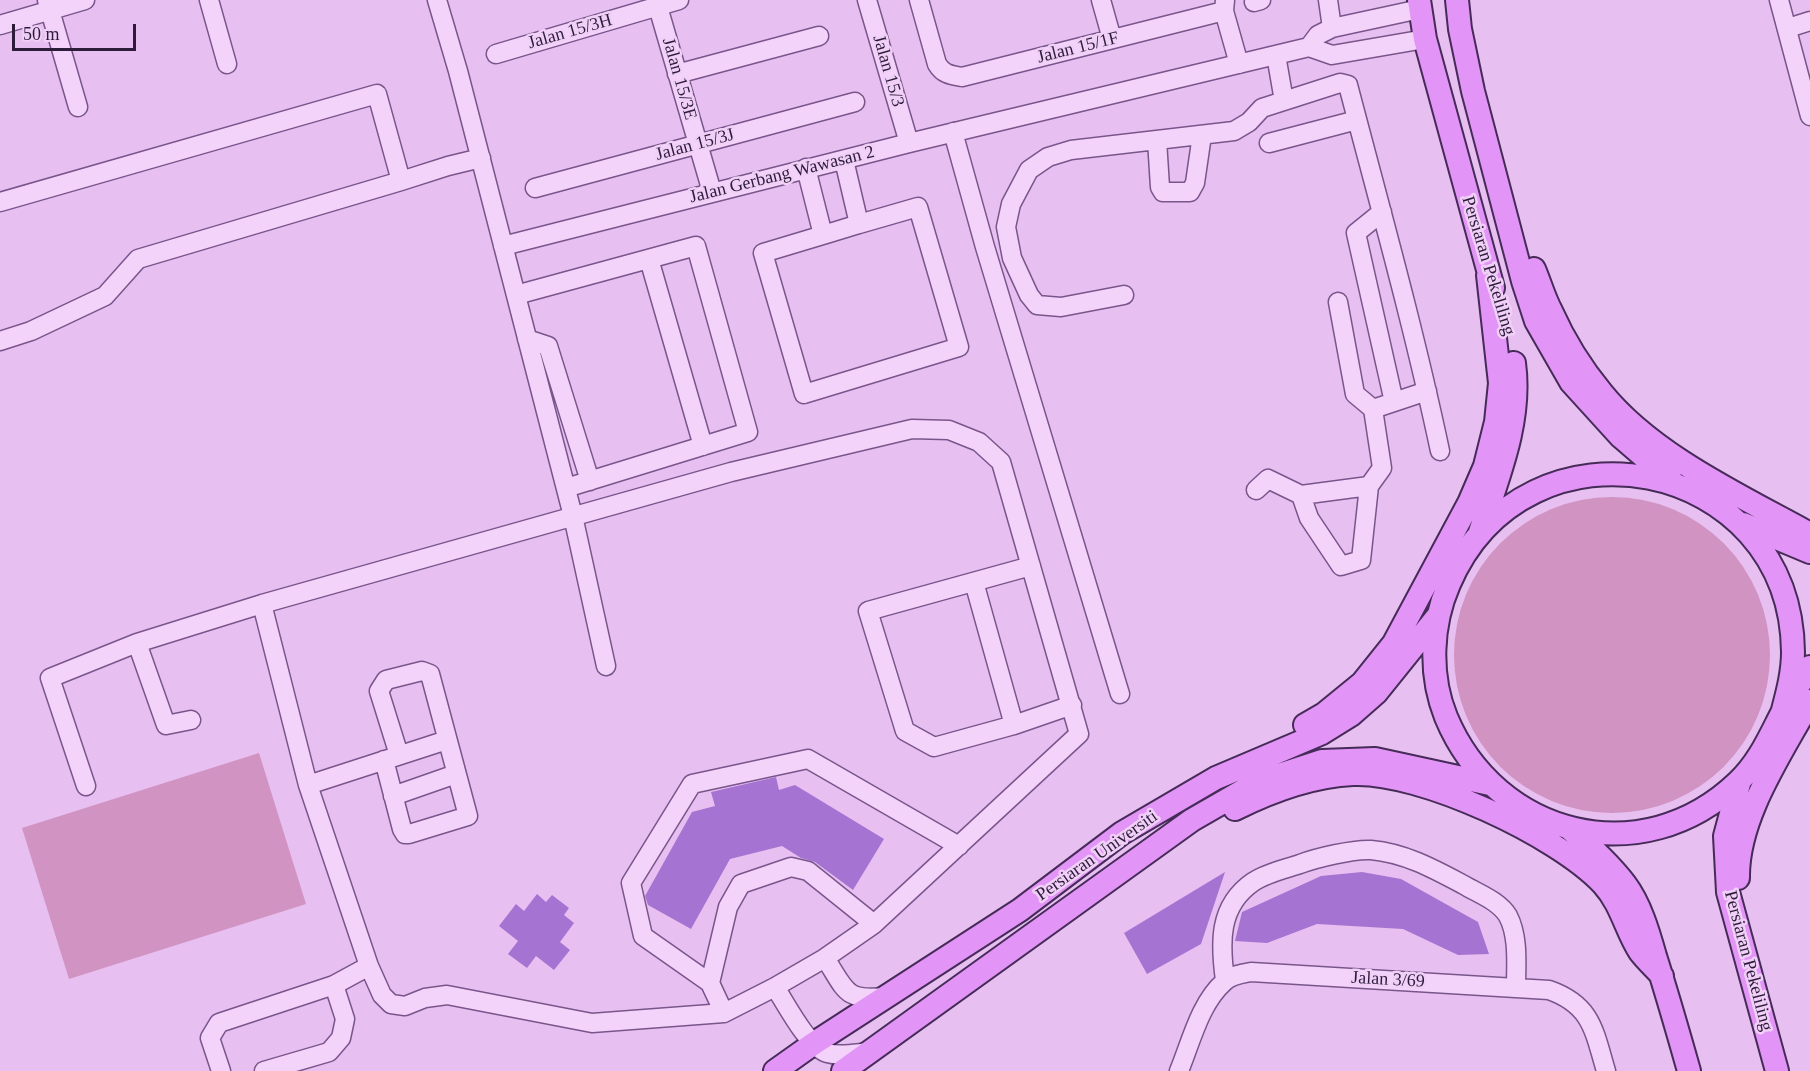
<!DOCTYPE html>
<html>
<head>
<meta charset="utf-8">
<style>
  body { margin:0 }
  #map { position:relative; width:1810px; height:1071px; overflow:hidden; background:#e8bff1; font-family:"Times New Roman",serif }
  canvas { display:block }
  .scale { position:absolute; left:12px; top:24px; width:124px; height:27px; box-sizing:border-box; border:3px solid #2d1c39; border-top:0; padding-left:8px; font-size:18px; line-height:21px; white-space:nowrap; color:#2d1c39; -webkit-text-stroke:4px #f1d0f8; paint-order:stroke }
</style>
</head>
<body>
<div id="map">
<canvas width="1810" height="1071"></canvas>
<div class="scale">50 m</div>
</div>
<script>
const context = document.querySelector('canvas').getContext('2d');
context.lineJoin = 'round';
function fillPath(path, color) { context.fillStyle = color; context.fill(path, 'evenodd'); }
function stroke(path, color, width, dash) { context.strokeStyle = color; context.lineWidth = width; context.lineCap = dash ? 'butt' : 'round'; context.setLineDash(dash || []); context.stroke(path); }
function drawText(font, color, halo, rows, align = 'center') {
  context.font = font + ' "Times New Roman",serif'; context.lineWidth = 5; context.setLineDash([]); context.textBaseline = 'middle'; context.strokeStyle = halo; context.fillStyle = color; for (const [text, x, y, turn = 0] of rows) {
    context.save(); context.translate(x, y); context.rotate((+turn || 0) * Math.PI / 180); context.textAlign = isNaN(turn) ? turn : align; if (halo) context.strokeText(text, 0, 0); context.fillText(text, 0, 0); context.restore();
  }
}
const green = new Path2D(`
  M1454 655a158 158 0 1 1 316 0a158 158 0 1 1-316 0Z
  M259 753 306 904 69 979 22 828Z`);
const building = new Path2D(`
  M776 777 779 790 795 785 884 839 853 890 815 862 801 858 782 846 730 859 691 929 648 905 645 896 692 812 715 806 711 792Z
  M1225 872 1201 944 1147 974 1124 933Z
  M1362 872 1401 879 1478 922 1489 954 1458 955 1403 929 1317 924 1267 943 1235 941 1242 912 1321 876Z
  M537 894 546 902 552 895 569 908 564 915 574 923 560 942 570 950 554 970 536 956 527 968 508 954 518 941 499 926 516 904 524 911Z`);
const minor = new Path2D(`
  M47 0 78 107
  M209 0 227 64
  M437 0 458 71 573 516 606 666
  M656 0 712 192
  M867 0 909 143
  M919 0 937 64C943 74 950 75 962 77L1224 11
  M1101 0 1112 39
  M1225 0 1224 11 1239 64
  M1328 0 1332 28
  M1779 0 1810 116
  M1254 2 1261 0
  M0 25 85 0
  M1788 28 1810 21
  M1309 47 1318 35 1332 28 1420 9
  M496 54 679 0
  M1276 55 1284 101
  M677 74 819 36
  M953 132 985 247 1120 694
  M1157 140 1160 187 1163 192H1190L1195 183 1202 135
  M1269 143 1357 120
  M806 168 823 235 763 253 804 394 959 347 918 207 859 224 844 160
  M535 188 855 102
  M0 202 377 94 401 181
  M1382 212 1356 233 1394 402
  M823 235 859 224
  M503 246 909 143 1309 47 1332 55 1425 39
  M649 259 703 446
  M516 295 696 246 748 432 566 488
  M1124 295 1061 307 1037 305 1029 295 1012 258 1006 227 1011 204 1029 170 1048 157 1071 150 1234 131 1249 122 1262 108 1340 83 1348 85C1380 207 1414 328 1440 451
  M1338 302 1355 394 1373 409
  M527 339 548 346 590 481
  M0 341 31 331 105 296 138 259 401 181 448 166 481 158
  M1256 490 1268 479 1301 495 1309 518 1341 566 1361 560 1369 486
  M1301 495 1369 486 1382 468 1373 409 1427 391
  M974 582 1014 725 934 747 905 731 868 611 1031 566
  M137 643 166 725 191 720
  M1014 725 1072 705
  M384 760 402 829 405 834H409L468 816 430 674 422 671 386 680 379 691 399 755
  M308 785 447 740
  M86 786 50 678 137 643 262 604 731 472 912 429 949 430 979 442 1001 462 1079 734 874 924 825 958 775 987 724 1013 592 1023 447 995 425 998 405 1006 391 1004 382 995 369 966 308 785 262 604
  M393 796 456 774
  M825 958C846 990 844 1001 885 997
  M1225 980C1220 944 1218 906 1253 882 1266 873 1285 869 1300 864 1316 858 1353 849 1371 850 1405 853 1434 869 1464 885 1479 894 1499 901 1508 916 1519 937 1516 965 1516 988
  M710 983 643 936 631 883 692 784 808 759 959 846
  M775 987C786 1004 808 1047 827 1053 840 1057 857 1053 870 1052
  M724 1013 710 983 728 907 741 884 791 867 808 871 874 924
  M221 1071 210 1038 219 1023 334 985 369 966
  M264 1071 329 1052 341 1038 345 1019 334 985
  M1179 1071C1191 1042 1200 1003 1224 982 1231 975 1241 974 1251 972L1549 990C1592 1005 1594 1031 1606 1071`);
const major = new Path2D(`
  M1419 0 1425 39 1493 288
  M1457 0 1460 29 1473 91 1523 281 1536 321 1571 382 1621 437 1671 480
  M1534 269C1540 283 1544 298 1551 311 1564 340 1582 369 1602 393 1652 455 1741 496 1810 534
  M1743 524 1810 552
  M1480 532C1498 477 1522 421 1514 363
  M1783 710C1788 691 1793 672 1793 652 1791 457 1526 405 1449 584 1431 625 1429 675 1446 717 1496 837 1642 874 1738 782 1759 762 1769 738 1782 713 1790 697 1801 682 1810 667
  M1305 725 1324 714 1362 683 1394 643 1469 503 1485 466 1496 422 1500 383 1488 275
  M1740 780 1725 836 1728 892 1777 1071
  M1235 809C1271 791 1312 776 1353 774 1420 771 1557 835 1603 884 1622 905 1626 931 1640 952 1646 960 1655 968 1662 976
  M1569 828C1589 845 1609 863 1625 884 1640 904 1648 931 1655 956 1667 994 1678 1032 1689 1071
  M1738 878C1737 817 1782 753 1810 701
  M775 1071 813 1044 1020 910 1122 833 1216 778 1322 733 1351 715 1376 693 1438 616
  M843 1071 1192 820 1258 782 1322 761 1375 759 1490 784`);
const streetNames = [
  ["Jalan 15/3H",570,32,-16],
  ["Jalan 15/1F",1078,48,-14],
  ["Jalan 15/3",888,71,74],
  ["Jalan 15/3E",679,79,74],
  ["Jalan 15/3J",695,145,-15],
  ["Jalan Gerbang Wawasan 2",782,175,-14],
  ["Persiaran Pekeliling",1488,266,73],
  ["Persiaran Universiti",1097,856,-35],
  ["Persiaran Pekeliling",1748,961,75],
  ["Jalan 3/69",1388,980,3]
];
fillPath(green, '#d093c2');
fillPath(building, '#a573d2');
stroke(minor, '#78568b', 21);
stroke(major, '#452b58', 26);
stroke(minor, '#f4d3fb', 18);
stroke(major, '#e394f7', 22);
drawText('18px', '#2d1c39', '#f1d0f8', streetNames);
</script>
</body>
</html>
